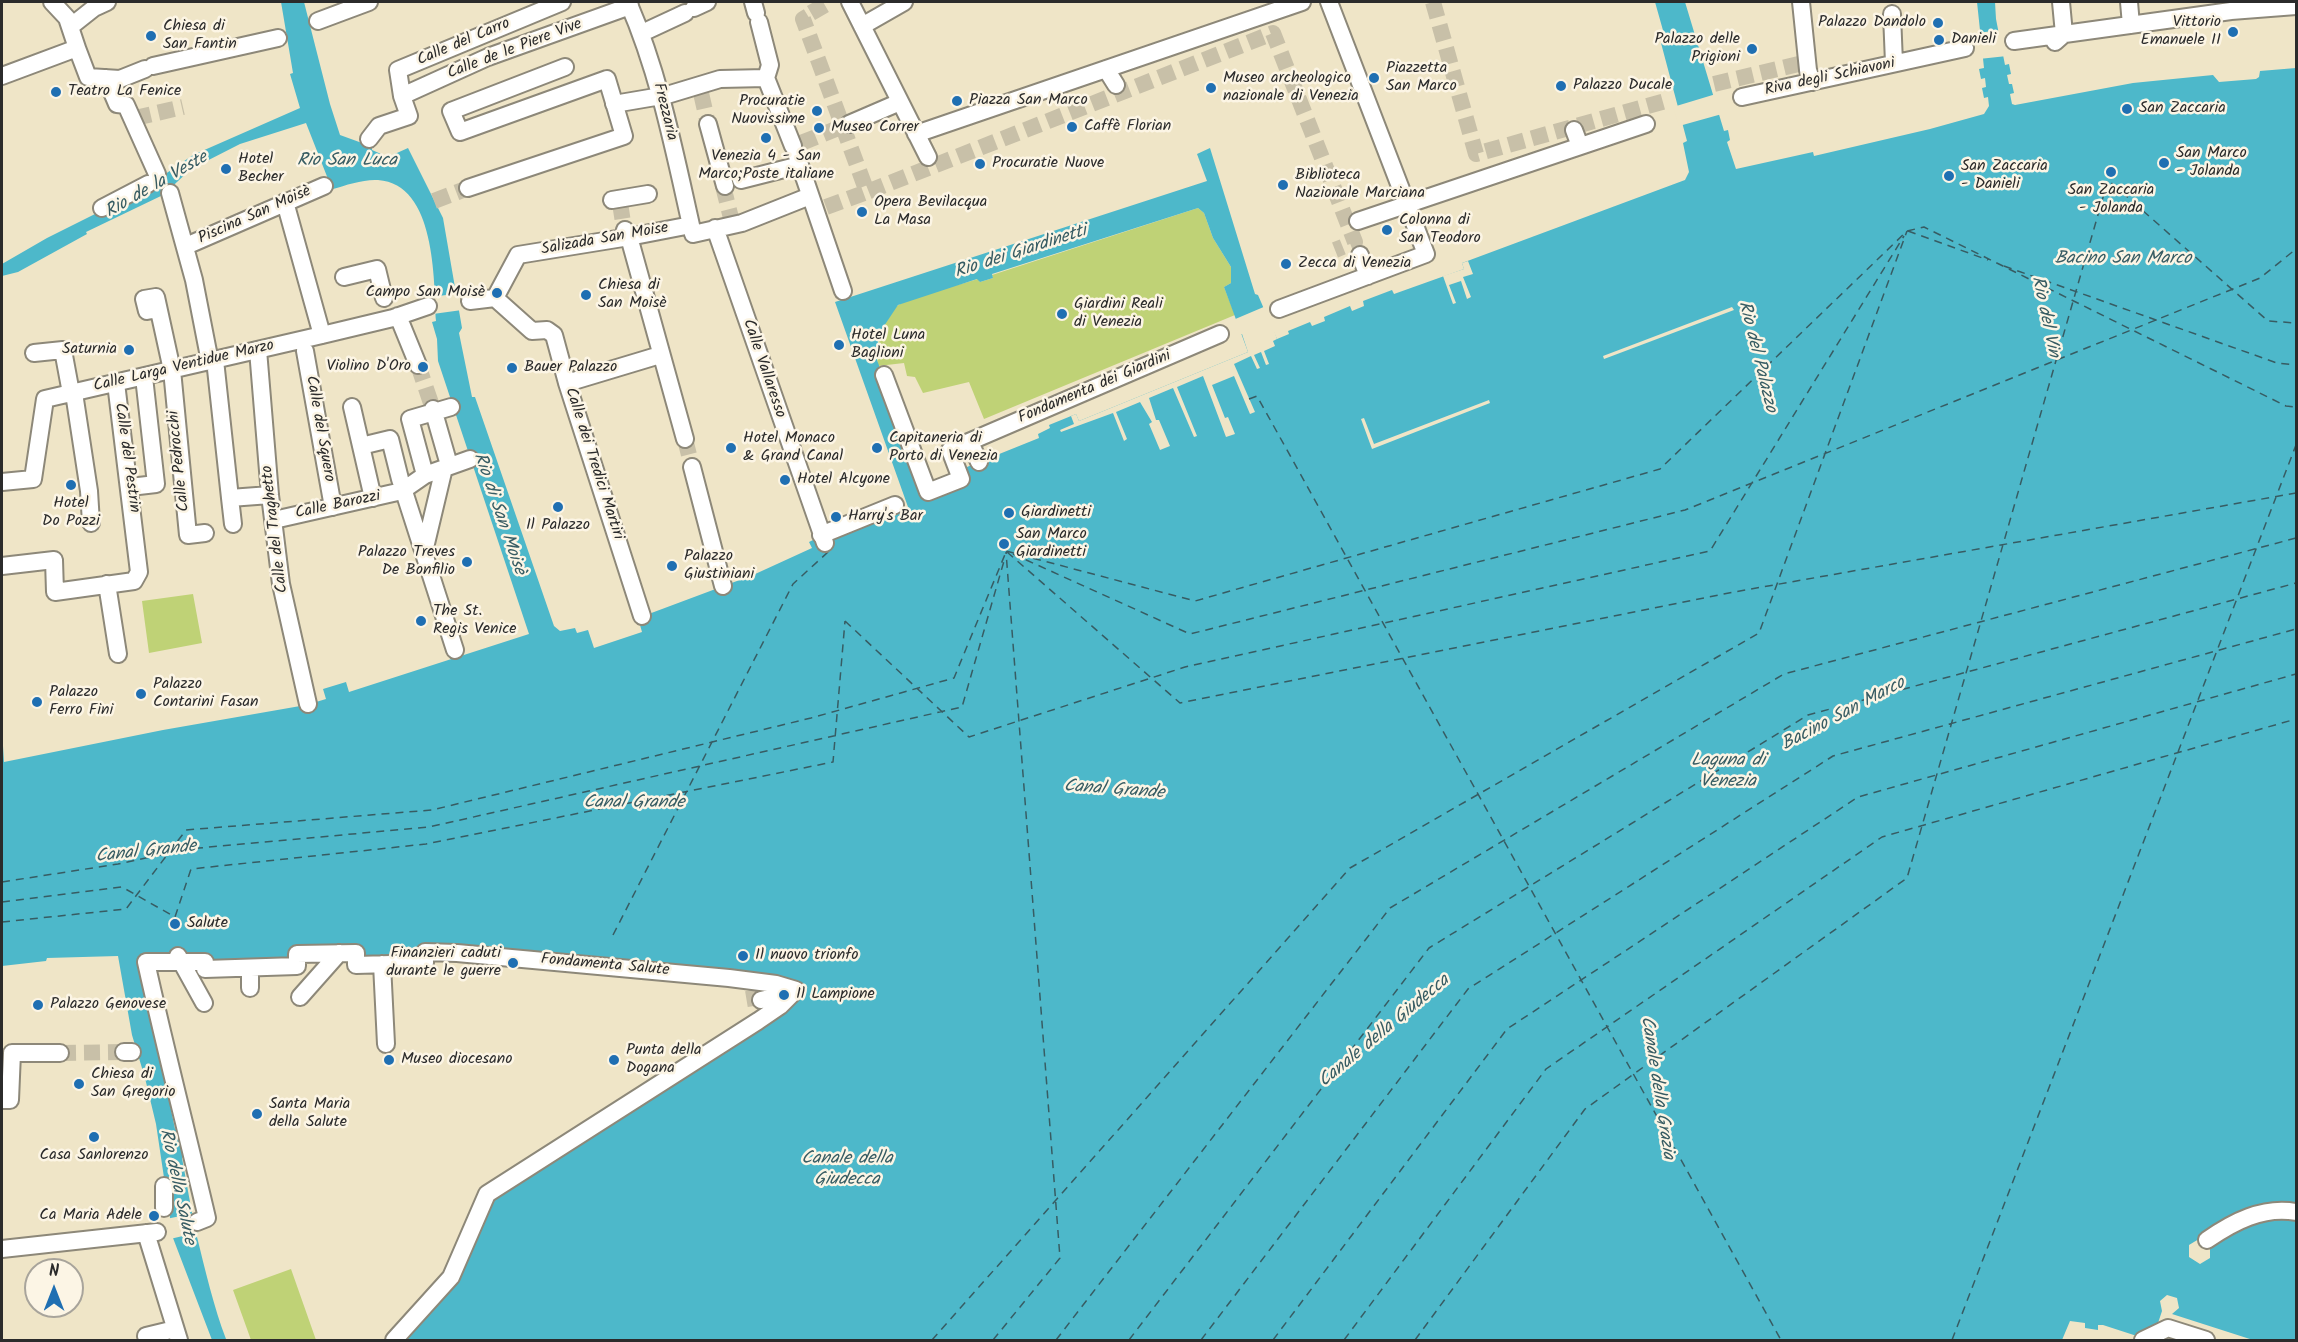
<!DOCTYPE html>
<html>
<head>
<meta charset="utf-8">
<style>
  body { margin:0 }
  #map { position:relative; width:2298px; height:1342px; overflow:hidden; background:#efe5c7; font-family:Kalam,sans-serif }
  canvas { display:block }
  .frame { position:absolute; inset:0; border:3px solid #2b2b2b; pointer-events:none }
  .north { position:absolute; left:24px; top:1258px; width:60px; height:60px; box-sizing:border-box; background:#fcf5e5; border:2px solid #a8a49b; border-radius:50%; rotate:0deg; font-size:16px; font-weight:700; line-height:24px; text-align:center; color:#2b2b2b }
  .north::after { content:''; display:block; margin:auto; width:21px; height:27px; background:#1f6fb2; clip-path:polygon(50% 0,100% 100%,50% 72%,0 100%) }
</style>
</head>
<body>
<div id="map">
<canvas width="2298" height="1342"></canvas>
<div class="frame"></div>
<div class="north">N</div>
</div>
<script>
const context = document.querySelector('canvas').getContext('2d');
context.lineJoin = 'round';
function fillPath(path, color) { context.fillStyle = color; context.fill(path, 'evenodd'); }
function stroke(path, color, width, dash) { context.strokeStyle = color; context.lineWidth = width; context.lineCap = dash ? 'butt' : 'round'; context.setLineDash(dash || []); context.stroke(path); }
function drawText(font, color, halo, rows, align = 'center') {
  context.font = font + ' Kalam,sans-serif'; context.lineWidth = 5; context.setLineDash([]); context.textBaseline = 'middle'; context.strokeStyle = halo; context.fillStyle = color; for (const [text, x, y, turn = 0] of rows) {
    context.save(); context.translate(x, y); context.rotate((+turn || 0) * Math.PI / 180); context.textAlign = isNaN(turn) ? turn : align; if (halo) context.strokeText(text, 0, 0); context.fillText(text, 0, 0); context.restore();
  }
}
const green = new Path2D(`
  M1198 208 1204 213 1213 238 1231 267V283L1224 287 1235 315 984 419 969 382 923 393 915 377 907 376 904 363 878 366C875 347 881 319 897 306 907 298 962 284 978 279L980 282 993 278 992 275Z
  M193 594 202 643 149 653 142 601Z
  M291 1269 316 1340H251L233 1290Z`);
const water = new Path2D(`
  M281 2H304L330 104 340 135 362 143 363 142 372 146V150L388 157 408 148 443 218 462 328 459 333 472 397H475L554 626 560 631 575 628 577 633 588 630 594 648 642 632 638 618 753 575 812 548 809 542 815 539 818 546 875 521 877 523 890 517 889 514 908 507 835 302 1207 181 1197 154 1210 148 1255 294 1258 295 1277 339 1289 334 1288 331 1310 322 1312 326 1325 321 1324 317 1350 306 1352 311 1364 306 1363 301 1392 290 1394 294 1464 269 1462 263 1685 180 1689 172 1683 143 1687 141 1661 43 1666 41 1655 2H1685L1724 131 1728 130 1730 140 1727 142 1736 169 1813 152 1814 156 1930 129 1984 114 1989 106 1988 97 1984 98 1982 88 1986 87 1985 78 1981 79 1979 69 1984 68 1977 2H1995L1996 19 2005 65 2009 64 2011 74 2007 75 2009 84H2012L2014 93 2010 94 2012 104 2015 105 2133 83 2213 75 2219 82 2256 79 2259 77 2260 71 2296 68V1207C2247 1201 2228 1223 2189 1245V1257L2200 1264 2210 1258V1246L2237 1225 2270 1215 2296 1216V1340H2253L2172 1314 2179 1308 2177 1298 2167 1295 2160 1301 2162 1311 2155 1332 2143 1338 2103 1325H2098V1330L2085 1328V1323L2070 1321 2062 1340H402L455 1279 493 1199 804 993V986L798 983 688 969 457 947H420V957L361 959V949L292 951V960L211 964 210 955 140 957 175 1129 180 1132 186 1154 182 1158 192 1213H195L199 1232 196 1233C205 1269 214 1308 226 1339L212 1340 173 1238 156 1124 145 1078 132 1035 118 956 47 958 46 961 2 966V730L4 762 163 730 306 705 326 699 323 689 346 682 349 692 529 634 438 361 437 339 432 322 436 321C434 280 436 184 378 180 364 179 346 185 333 189L332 187 328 188 325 180 328 179 306 123 240 144 191 169 163 195 86 232 87 234 18 272 2 276V264L47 238 139 192 193 155 300 108 290 74 293 73ZM1198 208 1204 213 1213 238 1231 267V283L1224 287 1248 352 1079 421 1076 414 1049 425 1050 428 1038 434 1039 438 962 469 967 482 928 498 877 360 878 342 882 329 898 305 977 279 980 282 993 278 992 274Z`);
const pier = new Path2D(`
  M2001 30 2007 56 1979 59 1977 33Z
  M1716 94 1722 114 1679 126 1673 107Z
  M1468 261 1473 274 1463 277 1471 297 1467 299 1461 281 1449 285 1456 303 1453 304 1443 276 1464 269 1462 263Z
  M460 293 462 310 433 314 432 297Z
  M1266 306 1277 339 1273 341 1275 346 1264 351 1269 364 1266 365 1261 352 1254 355 1260 368 1257 369 1251 356 1234 364 1255 412 1250 414 1234 376 1212 385 1225 418 1228 417 1235 434 1226 437 1203 376 1177 387 1197 436 1194 437 1173 388 1149 398 1156 420H1159L1170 446 1160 450 1149 424 1152 422 1140 402 1116 412 1127 439 1124 441 1113 413 1061 432 1060 430 1074 424 1071 416 1076 414 1079 421 1248 352 1242 334 1239 335 1233 320Z
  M1732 307 1734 310 1604 359 1603 356Z
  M1489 400 1490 403 1372 449 1361 419 1364 418 1374 444Z
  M195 1213 200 1232 170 1239 166 1219Z`);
const ferry = new Path2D(`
  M1908 231 1988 260
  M2004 266 2277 363 2296 365
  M1249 399 1257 396 1781 1340
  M1006 551 1195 601 1660 469 1907 231 1924 227 2286 406 2296 407
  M1007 552 1180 703 1734 592 2296 493
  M1013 554 1190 634 1685 510 2260 278 2296 249
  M845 621 969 737 1185 667 1710 551 1904 236
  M2 882 118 864 188 849 429 827 962 707 1004 561
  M2 902 122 887 175 917 191 869 426 844 833 762 845 621
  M2 922 126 909 186 830 432 810 811 718 954 678 1006 552
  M613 935 793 584 828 552
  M932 1340 1350 868 1759 633 1907 231
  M993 1340 1060 1258 1006 552
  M1056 1340 1390 908 1784 674 2296 538
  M1129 1340 1429 948 1808 715 2296 583
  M1201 1340 1468 989 1833 756 2296 629
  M1273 1340 1507 1029 1858 797 2296 674
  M1344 1340 1546 1069 1882 837 2296 719
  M1415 1340 1585 1109 1907 878 2108 180 2268 321 2296 323
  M1952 1340 2296 445`);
const pedestrianTunnel = new Path2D(`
  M1433 2 1476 154 1669 100
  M811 13 830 2
  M808 16 803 19 867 192 1273 33 1355 242 1335 250
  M1714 84 1807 62
  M701 93 708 124
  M135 118 183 107
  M801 143 846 125
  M723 186 731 218
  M434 201 468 188
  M620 203 624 229
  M826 207 867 192
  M418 365 433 409
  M685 439 692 467
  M753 990 757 1014
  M60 1053 124 1052`);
const pedestrian = new Path2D(`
  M52 2 67 18 70 27
  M628 2C660 75 675 155 693 234L742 223 810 196
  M753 2 756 13
  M850 2 928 157
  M1801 2 1808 70 1812 82
  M2129 2 2131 25
  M694 8 707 2
  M1892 14 1894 63
  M318 21 369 2
  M759 22 770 65 766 78 793 146
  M862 26 904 2
  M642 33 685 13
  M2014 41 2231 11 2296 6
  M2055 42 2064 34 2061 2
  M77 48 88 77 120 79 145 69
  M153 66 278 38
  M1106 69 1116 85
  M2 76 77 48 70 27 94 8 107 2
  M106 78 117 104 126 105 157 174
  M402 96 488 57 630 6
  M1742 97 1965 48
  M614 104 667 95 720 79 766 78
  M708 124 725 186
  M849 124 900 102
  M1574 130 1580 146
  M916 134 1302 2
  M369 139 379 126 409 116 402 96 398 70 562 2
  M800 165 843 291
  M741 180 800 165 797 156
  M468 188 624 136 607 79 460 132 451 111 565 67
  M170 193 194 280 210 362
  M612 200 648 194
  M285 202 322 335
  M102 208 148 184
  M1358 221 1646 124
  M715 228 825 543
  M625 230 629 237 685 439
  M186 246 324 186
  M1360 255 1368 276
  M344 277 377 269 384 298
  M495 298 532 331 547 330 554 335 567 383 642 616
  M470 301 495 298 518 255 629 237 691 225
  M158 309 147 311 144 299 156 297 172 370 188 535 205 533
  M1279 309 1426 254 1329 2
  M398 316 418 365
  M258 350 270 495 281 584 308 704
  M305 351 333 507
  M34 353 63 350 71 393
  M215 360 230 498 270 495
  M884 375 928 492 961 479 950 450 1220 334
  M567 383 660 355
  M74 393 89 491 91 523
  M352 407 373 498
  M451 407 410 419 425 475 470 459
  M433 409 449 465
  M970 442 979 462
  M361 446 390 439 400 479 455 650
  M692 467 723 586
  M2 482 33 479 45 399 322 335 393 318 428 306
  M130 487 156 484 144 377
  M230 498 233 524
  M274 520 402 491 425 475
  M821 535 895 505
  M424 552 444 468
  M2 566 54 560 55 592 134 581 139 572 116 383
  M107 584 118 654
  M178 956 204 1003
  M382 964 386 1044
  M250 968V988
  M300 997 339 953
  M761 1000 778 996
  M124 1052H132
  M12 1053H60
  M2 1100H10L12 1053
  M164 1186V1208
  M197 1222 207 1218C187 1133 165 1048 146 962H205V969L297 966V954L356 953V965L425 963V952L457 953 729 978 776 984 796 990 780 1006 758 1021 487 1194 451 1277 394 1340
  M146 1233 179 1340
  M2207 1240C2233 1222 2263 1206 2296 1212
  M2 1249 157 1232
  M146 1336 175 1329
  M2143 1340 2168 1328 2206 1340`);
const markers = [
  [1938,23,6,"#1f6fb2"],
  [2233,32,6,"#1f6fb2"],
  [151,36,6,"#1f6fb2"],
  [1939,40,6,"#1f6fb2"],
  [1752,49,6,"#1f6fb2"],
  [1374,78,6,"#1f6fb2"],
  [1561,86,6,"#1f6fb2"],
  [1211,88,6,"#1f6fb2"],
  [56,92,6,"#1f6fb2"],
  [957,101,6,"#1f6fb2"],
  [2127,109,6,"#1f6fb2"],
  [817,111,6,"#1f6fb2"],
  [1072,127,6,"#1f6fb2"],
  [819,128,6,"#1f6fb2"],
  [766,138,6,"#1f6fb2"],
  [2164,163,6,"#1f6fb2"],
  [980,164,6,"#1f6fb2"],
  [226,169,6,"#1f6fb2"],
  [2111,172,6,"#1f6fb2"],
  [1949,176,6,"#1f6fb2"],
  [1283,185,6,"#1f6fb2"],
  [862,212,6,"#1f6fb2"],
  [1387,230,6,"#1f6fb2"],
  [1286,264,6,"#1f6fb2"],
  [497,293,6,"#1f6fb2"],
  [586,295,6,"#1f6fb2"],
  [1062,314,6,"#1f6fb2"],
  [839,345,6,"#1f6fb2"],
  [129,350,6,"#1f6fb2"],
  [423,367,6,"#1f6fb2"],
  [512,368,6,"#1f6fb2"],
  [731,448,6,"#1f6fb2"],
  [877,448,6,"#1f6fb2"],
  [785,480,6,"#1f6fb2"],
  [71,485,6,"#1f6fb2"],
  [558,507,6,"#1f6fb2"],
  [1009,513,6,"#1f6fb2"],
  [836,517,6,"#1f6fb2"],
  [1004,544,6,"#1f6fb2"],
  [467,562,6,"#1f6fb2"],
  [672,566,6,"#1f6fb2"],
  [421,621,6,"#1f6fb2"],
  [141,694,6,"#1f6fb2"],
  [37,702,6,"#1f6fb2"],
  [175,924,6,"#1f6fb2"],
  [743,956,6,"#1f6fb2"],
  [513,963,6,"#1f6fb2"],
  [784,995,6,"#1f6fb2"],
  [38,1005,6,"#1f6fb2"],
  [389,1060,6,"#1f6fb2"],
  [614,1060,6,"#1f6fb2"],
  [79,1084,6,"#1f6fb2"],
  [257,1114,6,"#1f6fb2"],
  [94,1137,6,"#1f6fb2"],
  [154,1216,6,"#1f6fb2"]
];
const poiNames = [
  ["Palazzo Dandolo",1926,23,"right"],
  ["Vittorio",2221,23,"right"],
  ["Emanuele II",2221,41,"right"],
  ["Chiesa di",163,27],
  ["San Fantin",163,45],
  ["Palazzo delle",1740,40,"right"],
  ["Prigioni",1740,58,"right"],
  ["Danieli",1951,40],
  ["Piazzetta",1386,69],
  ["San Marco",1386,87],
  ["Museo archeologico",1223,79],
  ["nazionale di Venezia",1223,97],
  ["Palazzo Ducale",1573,86],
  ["Teatro La Fenice",68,92],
  ["Piazza San Marco",969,101],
  ["Procuratie",805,102,"right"],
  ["Nuovissime",805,120,"right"],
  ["San Zaccaria",2139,109],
  ["Caffè Florian",1084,127],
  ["Museo Correr",831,128],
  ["San Marco",2176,154],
  ["- Jolanda",2176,172],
  ["Venezia 4 - San",766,157,"center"],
  ["Marco;Poste italiane",766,175,"center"],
  ["Hotel",238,160],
  ["Becher",238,178],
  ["Procuratie Nuove",992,164],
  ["San Zaccaria",1961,167],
  ["- Danieli",1961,185],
  ["Biblioteca",1295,176],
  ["Nazionale Marciana",1295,194],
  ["San Zaccaria",2111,191,"center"],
  ["- Jolanda",2111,209,"center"],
  ["Opera Bevilacqua",874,203],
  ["La Masa",874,221],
  ["Colonna di",1399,221],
  ["San Teodoro",1399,239],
  ["Zecca di Venezia",1298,264],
  ["Chiesa di",598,286],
  ["San Moisè",598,304],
  ["Campo San Moisè",485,293,"right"],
  ["Giardini Reali",1074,305],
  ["di Venezia",1074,323],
  ["Hotel Luna",851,336],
  ["Baglioni",851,354],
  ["Saturnia",117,350,"right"],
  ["Violino D'Oro",411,367,"right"],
  ["Bauer Palazzo",524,368],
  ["Hotel Monaco",743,439],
  ["& Grand Canal",743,457],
  ["Capitaneria di",889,439],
  ["Porto di Venezia",889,457],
  ["Hotel Alcyone",797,480],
  ["Hotel",71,504,"center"],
  ["Do Pozzi",71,522,"center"],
  ["Giardinetti",1021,513],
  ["Harry's Bar",848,517],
  ["Il Palazzo",558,526,"center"],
  ["San Marco",1016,535],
  ["Giardinetti",1016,553],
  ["Palazzo Treves",455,553,"right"],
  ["De Bonfilio",455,571,"right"],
  ["Palazzo",684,557],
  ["Giustiniani",684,575],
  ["The St.",433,612],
  ["Regis Venice",433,630],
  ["Palazzo",153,685],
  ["Contarini Fasan",153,703],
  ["Palazzo",49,693],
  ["Ferro Fini",49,711],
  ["Salute",187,924],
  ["Finanzieri caduti",501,954,"right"],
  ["durante le guerre",501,972,"right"],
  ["Il nuovo trionfo",755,956],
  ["Il Lampione",796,995],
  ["Palazzo Genovese",50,1005],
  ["Punta della",626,1051],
  ["Dogana",626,1069],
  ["Museo diocesano",401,1060],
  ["Chiesa di",91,1075],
  ["San Gregorio",91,1093],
  ["Santa Maria",269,1105],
  ["della Salute",269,1123],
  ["Casa Sanlorenzo",94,1156,"center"],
  ["Ca Maria Adele",142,1216,"right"]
];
const streetNames = [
  ["Calle del Carro",464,43,-23],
  ["Calle de le Piere Vive",515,50,-21],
  ["Riva degli Schiavoni",1830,78,-12],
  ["Frezzaria",664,112,76],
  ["Piscina San Moisè",255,216,-24],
  ["Salizada San Moise",605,240,-10],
  ["Calle Larga Ventidue Marzo",184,367,-13],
  ["Calle Vallaresso",763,369,71],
  ["Fondamenta dei Giardini",1095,388,-23],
  ["Calle del Squero",319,429,80],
  ["Calle del Pestrin",126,458,82],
  ["Calle Pedrocchi",180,461,-96],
  ["Calle dei Tredici Martiri",593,464,72],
  ["Calle Barozzi",338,506,-12],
  ["Calle del Traghetto",276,529,-97],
  ["Fondamenta Salute",605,966,5]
];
const waterNames = [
  ["Rio San Luca",347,162],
  ["Rio de la Veste",157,186,-30],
  ["Rio dei Giardinetti",1021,253,-18],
  ["Bacino San Marco",2123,260],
  ["Rio del Vin",2044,317,78],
  ["Rio del Palazzo",1756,357,76],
  ["Rio di San Moisè",498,514,71],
  ["Bacino San Marco",1844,715,-28],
  ["Laguna di",1728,762],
  ["Venezia",1728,783],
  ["Canal Grande",1114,791,4],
  ["Canal Grande",634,804],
  ["Canal Grande",146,853,-6],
  ["Canale della Giudecca",1385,1032,-40],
  ["Canale della Grazia",1656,1088,81],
  ["Canale della",847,1160],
  ["Giudecca",847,1181],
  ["Rio della Salute",176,1187,78]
];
fillPath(green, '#bfd276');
fillPath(water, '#4db8ca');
fillPath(pier, '#efe5c7');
stroke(ferry, '#375c63', 1.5, [8, 6]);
stroke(pedestrianTunnel, '#c8c0a8', 16, [16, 8]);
stroke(pedestrian, '#8d8879', 20);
stroke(pedestrian, '#fff', 16);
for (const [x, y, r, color] of markers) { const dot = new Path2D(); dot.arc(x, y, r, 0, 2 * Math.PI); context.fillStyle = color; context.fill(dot); stroke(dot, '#fcf5e5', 2); }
drawText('16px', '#2b2b2b', '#fcf5e5', poiNames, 'left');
drawText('16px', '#2b2b2b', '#fcf5e5', streetNames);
drawText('italic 18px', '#375c63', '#fcf5e5', waterNames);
</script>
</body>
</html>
